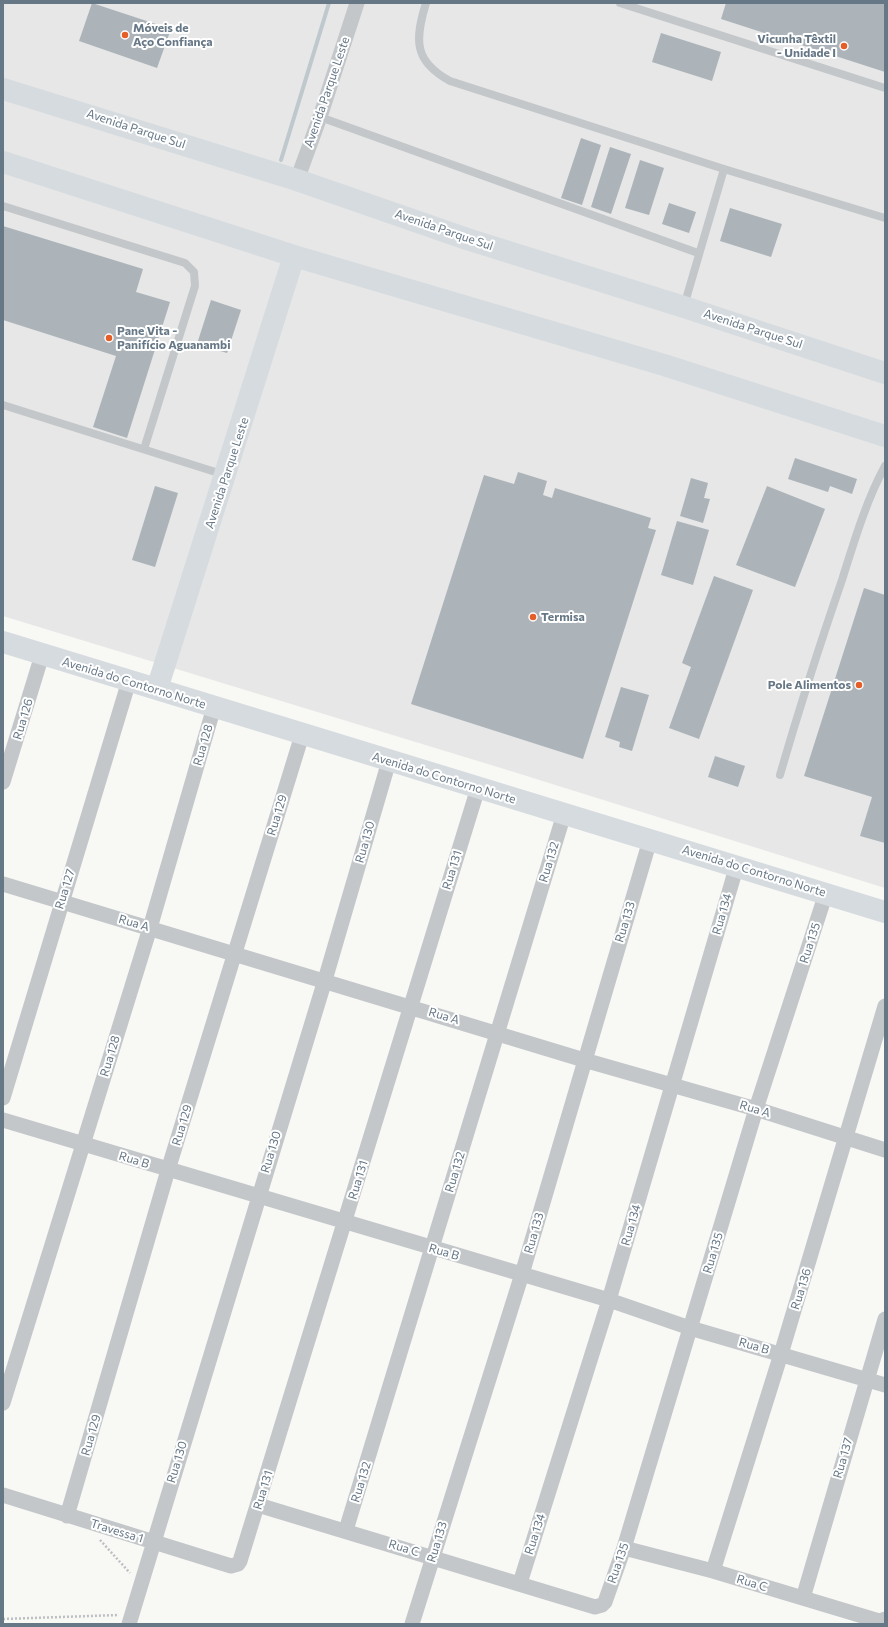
<!DOCTYPE html>
<html>
<head>
<meta charset="utf-8">
<style>
  body { margin:0 }
  #map { position:relative; width:888px; height:1627px; overflow:hidden; background:#f8f8f5; font-family:Commissioner,sans-serif }
  canvas { display:block }
  .frame { position:absolute; inset:0; border:4px solid #667786; pointer-events:none }
</style>
</head>
<body>
<div id="map">
<canvas width="888" height="1627"></canvas>
<div class="frame"></div>
</div>
<script>
const context = document.querySelector('canvas').getContext('2d');
context.lineJoin = 'round';
function fillPath(path, color) { context.fillStyle = color; context.fill(path, 'evenodd'); }
function stroke(path, color, width, dash) { context.strokeStyle = color; context.lineWidth = width; context.lineCap = dash ? 'butt' : 'round'; context.setLineDash(dash || []); context.stroke(path); }
function drawText(font, color, halo, rows, align = 'center') {
  context.font = font + ' Commissioner,sans-serif'; context.lineWidth = 4; context.setLineDash([]); context.textBaseline = 'middle'; context.strokeStyle = halo; context.fillStyle = color; for (const [text, x, y, turn = 0] of rows) {
    context.save(); context.translate(x, y); context.rotate((+turn || 0) * Math.PI / 180); context.textAlign = isNaN(turn) ? turn : align; if (halo) context.strokeText(text, 0, 0); context.fillText(text, 0, 0); context.restore();
  }
}
const built = new Path2D(`
  M3 3H885V888L514 772 3 616Z`);
const stream = new Path2D(`
  M281 160 329 3`);
const building = new Path2D(`
  M92 3 171 29 157 68 79 41Z
  M726 3H885V72L721 19Z
  M661 33 721 52 712 81 652 62Z
  M581 138 601 145 582 205 561 198Z
  M610 147 631 154 611 214 591 207Z
  M640 160 664 168 649 215 625 208Z
  M669 203 696 212 689 233 662 224Z
  M730 208 782 224 771 257 720 241Z
  M3 226 143 269 136 292 170 302 127 438 93 427 116 356 3 320Z
  M211 300 241 310 227 353 197 344Z
  M795 458 857 479 852 494 830 486 828 492 788 479Z
  M518 472 547 481 543 495 552 498 555 488 651 518 648 528 656 530 583 759 411 704 484 475 514 484Z
  M691 478 708 483 704 498 710 499 703 523 680 516Z
  M155 486 178 493 155 567 132 560Z
  M767 486 825 509 795 587 736 565Z
  M677 521 709 530 693 585 661 575Z
  M714 576 753 590 699 739 669 728 691 667 682 663Z
  M864 588 885 595V843L860 836 872 797 804 776Z
  M621 687 649 695 632 751 619 747 620 742 605 737Z
  M715 756 745 766 738 787 708 777Z`);
const path = new Path2D(`
  M100 1540 130 1573
  M3 1619 119 1615`);
const lane = new Path2D(`
  M426 3C415 39 413 61 450 81L724 169 885 218
  M620 3 885 88
  M320 117 698 253
  M3 206 185 263 194 272 195 286 144 449
  M684 306 724 169
  M3 405 225 475
  M780 775C799 709 820 644 842 580 854 542 866 501 885 466`);
const street = new Path2D(`
  M297 180 320 117 357 3
  M3 782 42 655
  M3 884 584 1060 756 1109 885 1150
  M3 1098 129 681
  M3 1120 609 1300 690 1328 885 1385
  M3 1403 150 928 214 707
  M3 1495 231 1566 238 1564 240 1561 478 788
  M258 1505 595 1607 602 1605 605 1602 624 1548 756 1109 826 893
  M67 1516 168 1170 302 735
  M346 1530 564 814
  M624 1548 713 1571 879 1621 885 1619
  M713 1571 781 1354 885 1006
  M520 1583 609 1300 737 865
  M803 1598 885 1319
  M129 1624 325 980 389 761
  M412 1624 522 1274 650 840`);
const secondary = new Path2D(`
  M3 89 297 180 467 239 684 307 885 373
  M3 162 294 256 664 365 885 436
  M3 642 885 912
  M157 689 294 256`);
const markers = [
  [125,35,4,"#e55d27"],
  [844,46,4,"#e55d27"],
  [109,338,4,"#e55d27"],
  [533,617,4,"#e55d27"],
  [859,685,4,"#e55d27"]
];
const poiNames = [
  ["Móveis de",133,28],
  ["Aço Confiança",133,42],
  ["Vicunha Têxtil",836,39,"right"],
  ["- Unidade I",836,53,"right"],
  ["Pane Vita -",117,331],
  ["Panifício Aguanambi",117,345],
  ["Termisa",541,617],
  ["Pole Alimentos",851,685,"right"]
];
const streetNames = [
  ["Avenida Parque Leste",327,92,-71],
  ["Avenida Parque Sul",136,129,18],
  ["Avenida Parque Sul",444,230,19],
  ["Avenida Parque Sul",753,329,18],
  ["Avenida Parque Leste",227,473,-72],
  ["Avenida do Contorno Norte",134,683,17],
  ["Rua 126",23,719,-73],
  ["Rua 128",203,745,-74],
  ["Avenida do Contorno Norte",444,778,17],
  ["Rua 129",277,815,-73],
  ["Rua 130",365,842,-74],
  ["Rua 132",549,862,-73],
  ["Rua 131",452,870,-73],
  ["Avenida do Contorno Norte",754,871,17],
  ["Rua 127",65,889,-73],
  ["Rua 134",722,914,-74],
  ["Rua 133",625,922,-73],
  ["Rua A",134,923,16],
  ["Rua 135",810,943,-72],
  ["Rua A",444,1016,17],
  ["Rua 128",110,1056,-73],
  ["Rua A",755,1109,17],
  ["Rua 129",182,1125,-73],
  ["Rua 130",271,1152,-73],
  ["Rua B",134,1160,17],
  ["Rua 132",455,1172,-73],
  ["Rua 131",358,1180,-73],
  ["Rua 134",631,1225,-74],
  ["Rua 133",534,1233,-74],
  ["Rua B",444,1252,16],
  ["Rua 135",713,1253,-73],
  ["Rua 136",801,1289,-73],
  ["Rua B",754,1346,16],
  ["Rua 129",91,1435,-74],
  ["Rua 137",843,1458,-74],
  ["Rua 130",177,1462,-73],
  ["Rua 132",361,1482,-73],
  ["Rua 131",263,1490,-73],
  ["Travessa 1",117,1531,17],
  ["Rua 134",535,1534,-72],
  ["Rua 133",437,1542,-73],
  ["Rua C",404,1548,17],
  ["Rua 135",618,1563,-71],
  ["Rua C",752,1583,17]
];
fillPath(built, '#e6e7e6');
stroke(stream, '#bec8cd', 4);
fillPath(building, '#acb4ba');
stroke(path, '#bdbfc2', 2.5, [2, 2]);
stroke(lane, '#c3c7ca', 8);
stroke(street, '#c3c7ca', 15);
stroke(secondary, '#d6dbdf', 22);
for (const [x, y, r, color] of markers) { const dot = new Path2D(); dot.arc(x, y, r, 0, 2 * Math.PI); context.fillStyle = color; context.fill(dot); stroke(dot, '#fff', 1.5); }
drawText('bold 12px', '#667786', '#fff', poiNames, 'left');
drawText('12px', '#667786', '#fff', streetNames);
</script>
</body>
</html>
